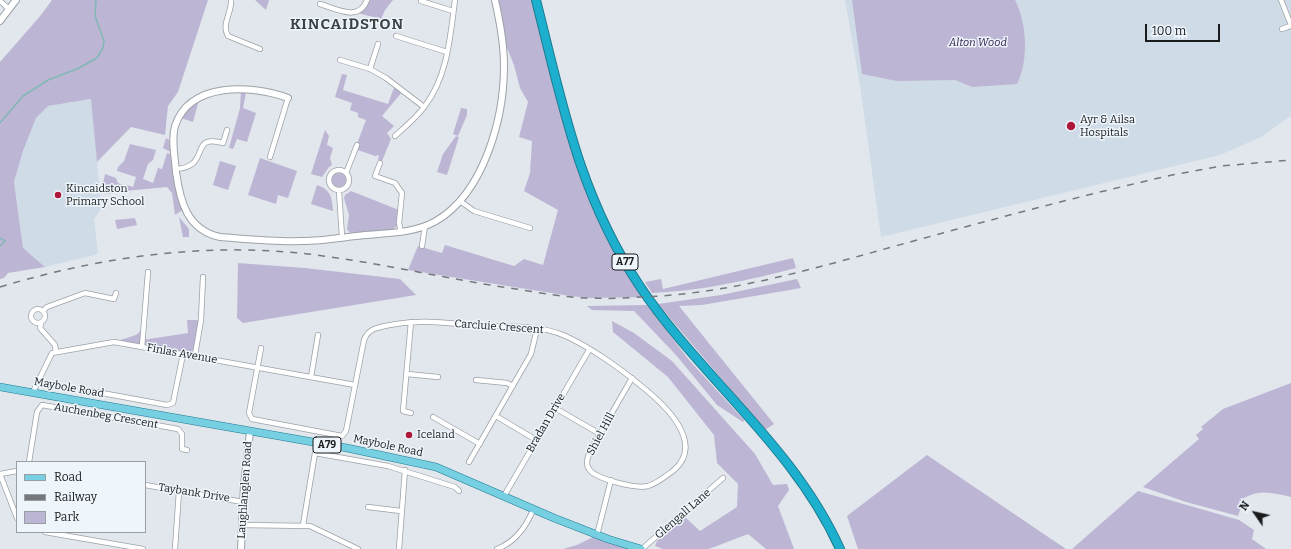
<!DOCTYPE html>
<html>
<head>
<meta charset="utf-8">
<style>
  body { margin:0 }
  #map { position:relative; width:1291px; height:549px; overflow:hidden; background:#e1e7ed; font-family:Bitter,serif }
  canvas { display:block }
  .legend { position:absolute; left:16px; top:461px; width:130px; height:72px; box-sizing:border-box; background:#eef5fb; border:1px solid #999ea2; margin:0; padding:5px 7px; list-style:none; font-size:12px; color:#191b1d }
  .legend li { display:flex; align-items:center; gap:8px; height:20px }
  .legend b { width:20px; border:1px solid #999ea2 }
  .north { position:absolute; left:1235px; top:493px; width:40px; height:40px; -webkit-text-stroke:3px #eef5fb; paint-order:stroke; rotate:304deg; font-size:11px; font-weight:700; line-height:16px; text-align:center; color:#191b1d }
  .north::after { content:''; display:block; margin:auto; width:14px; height:18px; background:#191b1d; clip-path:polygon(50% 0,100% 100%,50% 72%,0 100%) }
  .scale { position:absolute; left:1145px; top:24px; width:75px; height:18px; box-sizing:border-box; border:2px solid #191b1d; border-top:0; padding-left:5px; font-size:12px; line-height:14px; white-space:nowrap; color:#191b1d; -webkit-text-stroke:3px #eef5fb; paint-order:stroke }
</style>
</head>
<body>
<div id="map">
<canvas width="1291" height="549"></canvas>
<ul class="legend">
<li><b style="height:5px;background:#77cfe2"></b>Road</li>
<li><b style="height:5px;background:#75787c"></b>Railway</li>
<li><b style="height:11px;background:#bdb5d4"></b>Park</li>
</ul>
<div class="north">N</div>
<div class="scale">100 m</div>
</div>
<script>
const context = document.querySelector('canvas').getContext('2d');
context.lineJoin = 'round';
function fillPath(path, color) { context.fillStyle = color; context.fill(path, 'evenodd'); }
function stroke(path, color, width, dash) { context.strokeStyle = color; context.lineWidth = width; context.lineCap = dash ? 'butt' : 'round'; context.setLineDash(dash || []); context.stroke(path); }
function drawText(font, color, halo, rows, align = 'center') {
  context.font = font + ' Bitter,serif'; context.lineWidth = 3; context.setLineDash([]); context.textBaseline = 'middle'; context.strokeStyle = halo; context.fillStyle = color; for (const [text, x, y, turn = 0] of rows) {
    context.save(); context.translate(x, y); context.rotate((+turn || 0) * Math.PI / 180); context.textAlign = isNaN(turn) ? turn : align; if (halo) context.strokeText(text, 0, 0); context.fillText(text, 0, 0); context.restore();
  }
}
const built = new Path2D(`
  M845 0H1291V116L1261 137 1220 155 881 237 860 85Z
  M92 99 101 209 94 219 98 254 45 267 23 248 14 182 23 151 36 118 40 113 48 106Z`);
const green = new Path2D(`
  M52 0H208L178 92 168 106 165 135 131 127 97 162 91 99 48 106 36 118 23 151 14 182 23 248 45 267 8 273 4 278 0 279V62L41 15Z
  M255 0H269L266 10Z
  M367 0H393L385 10 381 19 358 13Z
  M495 0H536L579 165 639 285 641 297 591 298 570 296 408 270 418 246 442 253 445 245 514 266 524 259 543 265 558 210 524 191 530 173 532 141 519 137 528 102 520 88 514 65 501 33Z
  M852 0H1015C1027 24 1029 60 1017 84L972 87 955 80 897 81 862 74Z
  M342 74 347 75 343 90 388 104 395 85 403 91 382 116 394 126 387 133 391 139 382 161 378 160 379 155 375 156 355 149 366 120 358 117V113L350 110 352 103 335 97Z
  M241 91 246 92 243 108 256 113 247 142 237 139 233 149 229 148 240 108Z
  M199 100 193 122 181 118 186 111Z
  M461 108 467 109V115L458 136 453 134Z
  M325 130 329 136 327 145 333 148 330 158 332 165 329 167 322 177 311 174Z
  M456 136 459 137 447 175 437 172 443 154Z
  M166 138 169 140 171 152 163 148Z
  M130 144 156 150 153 160 148 164 143 179 153 183 158 168 162 169 167 153 175 155 184 209 175 215 172 193 167 187 125 191 127 185 133 187 136 177 117 171 118 167 124 161Z
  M260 158 297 171 288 198 278 195 276 204 248 195Z
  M220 161 236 166 228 190 213 185Z
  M332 180a7 7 0 1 1 14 0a7 7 0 1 1-14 0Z
  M105 174 116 178 118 183 123 185 122 192 104 194 102 189Z
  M317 185C331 190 332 197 333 211L311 204Z
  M351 191 399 210 397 226 392 230 350 233 347 229 349 215 344 198 345 195Z
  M179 217 189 229V237H183Z
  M135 218 137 225 117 229 115 220Z
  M793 258 796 268C749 280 701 291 652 293L645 282 661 279 663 289Z
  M238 263 305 268 400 279 416 295 243 323 237 318Z
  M797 279 801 288 702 305 679 306 774 424 765 430 658 304 721 295Z
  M647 305 689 360 744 420 743 422 717 405 676 355 634 311 592 310 587 306Z
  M187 320H201L195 355 114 342 136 335 143 329V340L188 333Z
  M612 321 634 333 672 361 755 454 773 485 787 484 789 490 778 506 794 549H766L748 534 709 549H663L655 546 657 541 685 517 700 531 737 507 738 484 717 463 714 435 668 377 613 332Z
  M1291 383V497C1274 493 1260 489 1244 498L1238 516 1186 502 1143 487 1199 439 1196 435 1203 429 1201 427 1223 409Z
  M927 455 1066 549H858L847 516Z
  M1138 491 1239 520 1254 530 1252 539 1266 549H1072Z
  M597 535 641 549H563L577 545Z`);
const stream = new Path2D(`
  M0 123 23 96 48 80 77 69 97 58 103 48 104 41 95 16 96 0
  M0 238 5 241 0 246`);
const street = new Path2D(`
  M231 0C232 13 221 24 228 36L260 49
  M1281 0 1291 25
  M0 1 9 9
  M421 1 453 11
  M320 4C337 9 359 22 367 0
  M1282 29 1291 26
  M396 36 447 52
  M340 60 370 69 386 78 424 107
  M370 69 378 44
  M395 136C405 127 417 117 425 106 448 75 450 37 455 0
  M270 157 288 98
  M380 163 375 176 395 183 402 193 399 223 401 232
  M176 169C212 167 188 133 223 143L227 130
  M329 180a10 10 0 1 1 20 0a10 10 0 1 1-20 0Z
  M346 173 357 145
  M339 191 342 237
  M460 201 474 211 530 228
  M422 246 425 226
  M31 316a7 7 0 1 1 14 0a7 7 0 1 1-14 0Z
  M43 311 47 307 85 293 114 299 116 293
  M411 322 403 411 411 413
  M41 323 40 328 55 345 56 352
  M142 347 148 272
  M261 348 249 413 252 419 342 436 346 431 364 340C366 335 369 331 374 329 385 325 407 322 419 322 436 321 453 324 470 325 499 327 537 324 563 335 587 345 620 368 640 385 663 403 706 442 674 470 666 476 658 483 648 486 636 489 595 479 589 469 585 463 588 457 590 451L632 378
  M195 355 201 320 203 277
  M407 374 438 377
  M311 377 318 335
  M476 380 507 383 513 386
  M91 391 167 405 173 403 183 354
  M33 392 52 353 114 342 355 385
  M555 408 600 434
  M496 416 536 440
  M433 417 480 444
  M29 462 37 412 42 405 178 429 182 434V449L187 450
  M469 462 531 354 537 329
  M0 474 17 518
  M0 474 17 471
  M145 485 243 502
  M504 496 589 350
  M368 507 401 511
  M242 525 310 526 358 549
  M303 525 315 453 388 466 455 487 459 491
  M45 532 143 549
  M597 535 611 480
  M175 549 179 491
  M399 549 405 470
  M497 549C515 542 526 527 533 510
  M642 549 723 478`);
const secondary = new Path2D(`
  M0 21 16 0
  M288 98C252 85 190 81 175 126 171 140 175 157 176 172 180 201 187 230 220 237 247 239 275 242 302 241 323 241 344 237 365 235 389 233 415 233 436 221 484 193 504 118 504 66 504 44 500 22 495 0
  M241 549 244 485 250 432`);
const primary = new Path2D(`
  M0 387 347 448 436 467 554 518 608 539 641 549`);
const highway = new Path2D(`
  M536 0C562 102 579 195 639 285 700 377 794 446 840 549`);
const rail = new Path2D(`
  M0 287C99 257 205 242 308 254 376 262 442 278 509 288 537 292 565 298 593 298 609 299 625 298 641 297 733 294 822 266 910 242 997 218 1084 195 1172 175L1221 166 1291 160`);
const markers = [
  [1071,126,5,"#ad183a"],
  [58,195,4,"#ad183a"],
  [409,435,4,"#ad183a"]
];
const shields = [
  [625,262,26],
  [327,445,28]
];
const shieldNames = [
  ["A77",625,262],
  ["A79",327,445]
];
const parkNames = [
  ["Alton Wood",978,43]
];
const poiNames = [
  ["Ayr & Ailsa",1080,120],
  ["Hospitals",1080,133],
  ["Kincaidston",66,189],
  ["Primary School",66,202],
  ["Iceland",417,435]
];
const streetNames = [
  ["Carcluie Crescent",499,327,4],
  ["Finlas Avenue",182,354,10],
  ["Maybole Road",69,388,10],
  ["Auchenbeg Crescent",106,416,10],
  ["Bradan Drive",546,423,-60],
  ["Shiel Hill",601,434,-62],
  ["Maybole Road",388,446,12],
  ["Laughlanglen Road",245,490,-86],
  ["Taybank Drive",194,493,9],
  ["Glengall Lane",683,514,-41]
];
const districtNames = [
  ["KINCAIDSTON",347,25]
];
fillPath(built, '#cfdbe7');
fillPath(green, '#bdb5d4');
stroke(stream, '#81b8b5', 1.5);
stroke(street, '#9ca2a7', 6);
stroke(secondary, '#9ca2a7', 8);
stroke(primary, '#1c7b90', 8);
stroke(highway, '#1c7b90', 10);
stroke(street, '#fff', 4.5);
stroke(secondary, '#fff', 6);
stroke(primary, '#77cfe2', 7);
stroke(highway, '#1dafce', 8);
stroke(rail, '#75787c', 1.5, [7, 7]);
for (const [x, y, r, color] of markers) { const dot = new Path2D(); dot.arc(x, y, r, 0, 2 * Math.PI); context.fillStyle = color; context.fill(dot); stroke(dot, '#eef5fb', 1.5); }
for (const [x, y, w] of shields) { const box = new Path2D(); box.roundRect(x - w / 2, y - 8, w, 16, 3); context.fillStyle = '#eef5fb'; context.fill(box); stroke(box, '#191b1d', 1); }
drawText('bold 10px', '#191b1d', null, shieldNames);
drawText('italic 11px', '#342354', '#eef5fb', parkNames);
drawText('11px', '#191b1d', '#eef5fb', poiNames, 'left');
drawText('11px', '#191b1d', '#eef5fb', streetNames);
context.letterSpacing = '1px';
drawText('bold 15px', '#3c4246', '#eef5fb', districtNames);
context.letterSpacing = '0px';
</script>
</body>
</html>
